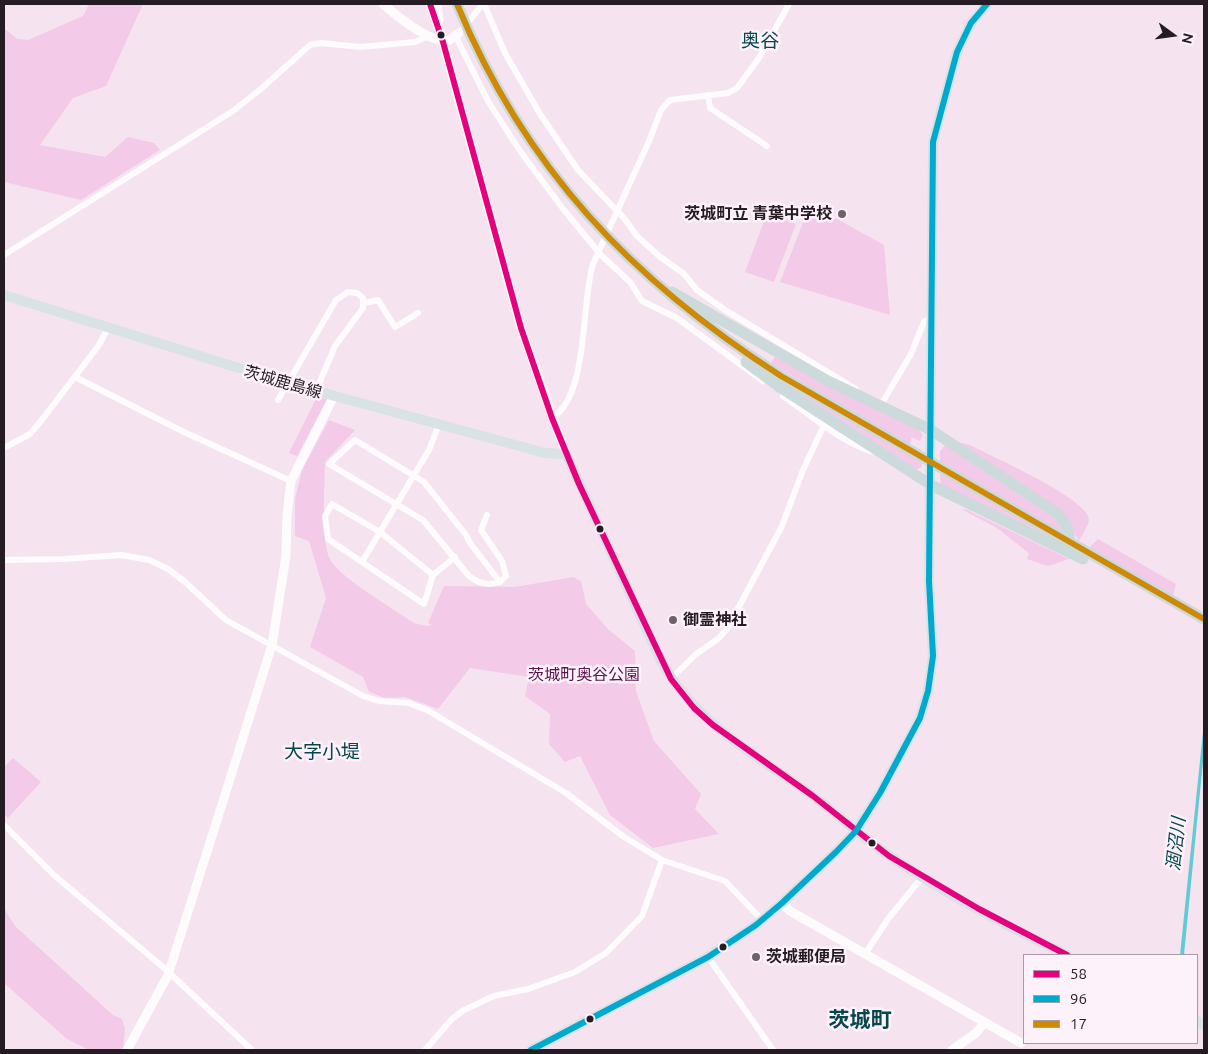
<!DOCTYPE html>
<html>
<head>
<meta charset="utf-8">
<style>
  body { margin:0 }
  #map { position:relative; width:1208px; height:1054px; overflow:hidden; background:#f5e4f0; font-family:Ubuntu,sans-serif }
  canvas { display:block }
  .frame { position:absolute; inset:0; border:5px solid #251b22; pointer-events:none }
  .legend { position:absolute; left:1023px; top:954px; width:175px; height:90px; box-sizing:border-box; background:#fdf1fa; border:1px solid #a79ba4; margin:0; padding:6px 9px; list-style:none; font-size:15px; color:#251b22 }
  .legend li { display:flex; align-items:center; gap:10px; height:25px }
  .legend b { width:25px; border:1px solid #a79ba4 }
  .north { position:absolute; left:1148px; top:10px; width:50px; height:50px; -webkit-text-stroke:4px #fdf1fa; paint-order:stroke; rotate:104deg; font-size:14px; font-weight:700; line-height:20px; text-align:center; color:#251b22 }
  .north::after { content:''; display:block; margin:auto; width:18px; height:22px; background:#251b22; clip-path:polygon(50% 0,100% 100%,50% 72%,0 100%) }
</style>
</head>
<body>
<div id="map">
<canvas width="1208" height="1054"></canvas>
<div class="frame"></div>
<ul class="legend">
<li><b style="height:6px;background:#e5007d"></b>58</li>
<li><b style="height:6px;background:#00a9ce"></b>96</li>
<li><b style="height:6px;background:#cd8a07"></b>17</li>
</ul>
<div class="north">N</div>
</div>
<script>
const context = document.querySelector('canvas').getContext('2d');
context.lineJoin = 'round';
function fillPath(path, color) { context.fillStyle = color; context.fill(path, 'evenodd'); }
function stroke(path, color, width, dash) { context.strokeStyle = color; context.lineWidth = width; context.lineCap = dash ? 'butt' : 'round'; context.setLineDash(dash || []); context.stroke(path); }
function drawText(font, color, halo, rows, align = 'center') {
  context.font = font + ' Ubuntu,"Noto Sans JP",sans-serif'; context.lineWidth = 5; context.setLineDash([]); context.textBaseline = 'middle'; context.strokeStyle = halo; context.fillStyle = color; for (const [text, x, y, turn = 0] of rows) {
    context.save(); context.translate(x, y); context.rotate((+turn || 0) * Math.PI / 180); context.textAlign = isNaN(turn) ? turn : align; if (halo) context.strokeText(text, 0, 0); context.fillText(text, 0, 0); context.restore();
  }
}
const green = new Path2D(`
  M89 4H143L106 86 73 98 40 145 105 157 128 137 154 143 160 150 81 200 4 182V28L17 39 28 40 83 16Z
  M810 204 884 245 890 315 780 282Z
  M767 213 796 224 774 282 745 272Z
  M776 355 918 429 923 435 920 441 911 437 910 446 771 363Z
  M765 371 922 463V467L914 471Z
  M317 397 327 399 297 456 289 453Z
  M329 420 355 430 325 462C325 483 320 544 331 561 341 578 395 610 414 623L427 626 432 625 428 623 444 586 515 587 573 577 581 581 586 604 609 630 635 651 636 691 654 741 701 794 695 809 719 834 653 848 610 815 580 756 565 762 549 744 550 714 525 696 529 677 470 668 438 709 405 697 385 698 369 692 363 677 310 647 326 598 309 541 295 536V499L302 470Z
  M957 442 970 445C989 455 1091 500 1089 520 1088 526 1082 535 1079 541L1073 532Z
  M946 444 1059 518 1067 537 940 464V451Z
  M940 473 1060 542 941 488Z
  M965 509 1069 559 1048 566 1027 559 1029 553 1025 550 997 528 963 510Z
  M1098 539 1176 584 1173 596 1089 548Z
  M13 758 41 782 8 818 4 814V767Z
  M4 908 15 926 113 1015 122 1019 125 1029 123 1050H89L67 1039 4 983Z`);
const water = new Path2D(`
  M1204 722V751L1184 955H1180Z`);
const minor = new Path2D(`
  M484 4 505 53 540 114 578 170 624 218 637 236 659 256 684 274 697 290 725 310 856 389
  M459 33 483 4
  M456 37 488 101 520 151 564 210 601 255 630 282 642 301 677 318 763 381
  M708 95 710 108 767 146
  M4 255 233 111 262 88 310 45 321 43 360 47 415 42 429 36
  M364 303 378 300 395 327 418 313
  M75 377 184 432 291 481
  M783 396C811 415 841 443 874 452
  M278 400 336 300 348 292 357 293 363 298V308L335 346 316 391
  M882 403 911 354 924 322 931 317
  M552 418C589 396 581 302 593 264L650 139 661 110 670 100 728 93 737 88 759 58 789 4
  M4 448 30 434 41 421 99 345 108 328
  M487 515 481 530 502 561 506 576C495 588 481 585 469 576L423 520 329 464 355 440 424 482 466 535 470 543 500 582
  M4 560 64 559 121 555 149 560 168 569 185 582 226 620 363 696 379 701 409 703 427 710 566 793 624 837 662 860 725 881 762 920
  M362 562 429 450 439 424
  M433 575 380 532 332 504 325 516 328 539 424 604 433 575 455 557
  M671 679 695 655 719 638 727 629 782 526 803 470 824 425
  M4 825 55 876 163 967 252 1050
  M865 954 888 919 923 876
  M708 957 773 1050
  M425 1050 452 1019 464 1010 494 996 528 989 575 972 606 953 642 916 662 860`);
const tertiary = new Path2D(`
  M383 4C397 16 429 43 448 41L459 33
  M430 4 443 42 521 328 566 454
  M437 4 439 20
  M782 903 790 911 1021 1043
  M127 1050 168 975 219 814 272 645 286 556 287 515 291 481 334 396
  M952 1050 976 1033 984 1023`);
const primary = new Path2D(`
  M4 295 287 383 545 453 566 454 660 659C695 723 753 753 810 794 837 813 861 837 888 855 944 893 1006 926 1067 955
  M1197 1021 1204 1025
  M531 1050 708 957 756 925 782 903 836 852 856 831 880 793 920 718 928 691 933 656 929 581 933 142 957 52 971 23 987 4`);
const trunk = new Path2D(`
  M457 4C525 169 633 281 781 376L1204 619
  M672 292 828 381 931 430 1058 514 1067 526 1070 542
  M746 362 781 388 931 485 1083 559`);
const bus1 = new Path2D(`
  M430 4 443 42 521 328 552 418 579 484 671 679 694 708 713 725 813 796 889 856 979 909 1067 955`);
const bus2 = new Path2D(`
  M531 1050 708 957 756 925 782 903 836 852 856 831 880 793 920 718 928 691 933 656 929 581 933 142 957 52 971 23 987 4`);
const bus3 = new Path2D(`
  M457 4C525 169 633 281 781 376L1204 619`);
const markers = [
  [441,35,4.5,"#251b22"],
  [842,214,5,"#6e616a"],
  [600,529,4.5,"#251b22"],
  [673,620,5,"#6e616a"],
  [872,843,4.5,"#251b22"],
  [723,947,4.5,"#251b22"],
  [756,957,5,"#6e616a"],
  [590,1019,4.5,"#251b22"]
];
const poiNames = [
  ["茨城町立 青葉中学校",832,214,"right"],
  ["御霊神社",683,620],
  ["茨城郵便局",766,957]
];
const streetNames = [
  ["茨城鹿島線",283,382,16]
];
const parkNames = [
  ["茨城町奥谷公園",584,675]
];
const waterNames = [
  ["涸沼川",1176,844,-84]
];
const quarterNames = [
  ["奥谷",760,41],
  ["大字小堤",322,752]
];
const districtNames = [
  ["茨城町",860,1020]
];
fillPath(green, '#f3cae8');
fillPath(water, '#62cad5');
stroke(minor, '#fefbfd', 6);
stroke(tertiary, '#fefbfd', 9);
stroke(primary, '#d9e2e5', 10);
stroke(trunk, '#cddadc', 11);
stroke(bus1, '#e5007d', 6);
stroke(bus2, '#00a9ce', 6);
stroke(bus3, '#cd8a07', 6);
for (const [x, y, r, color] of markers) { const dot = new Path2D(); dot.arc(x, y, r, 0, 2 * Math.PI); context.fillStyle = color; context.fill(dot); stroke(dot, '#fdf1fa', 2); }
drawText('bold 16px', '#251b22', '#fdf1fa', poiNames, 'left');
drawText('16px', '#251b22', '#fdf1fa', streetNames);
drawText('16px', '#57124b', '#fdf1fa', parkNames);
drawText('italic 18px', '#05474c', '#fdf1fa', waterNames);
drawText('19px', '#05474c', '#fdf1fa', quarterNames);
drawText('bold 21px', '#05474c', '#fdf1fa', districtNames);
</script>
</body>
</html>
